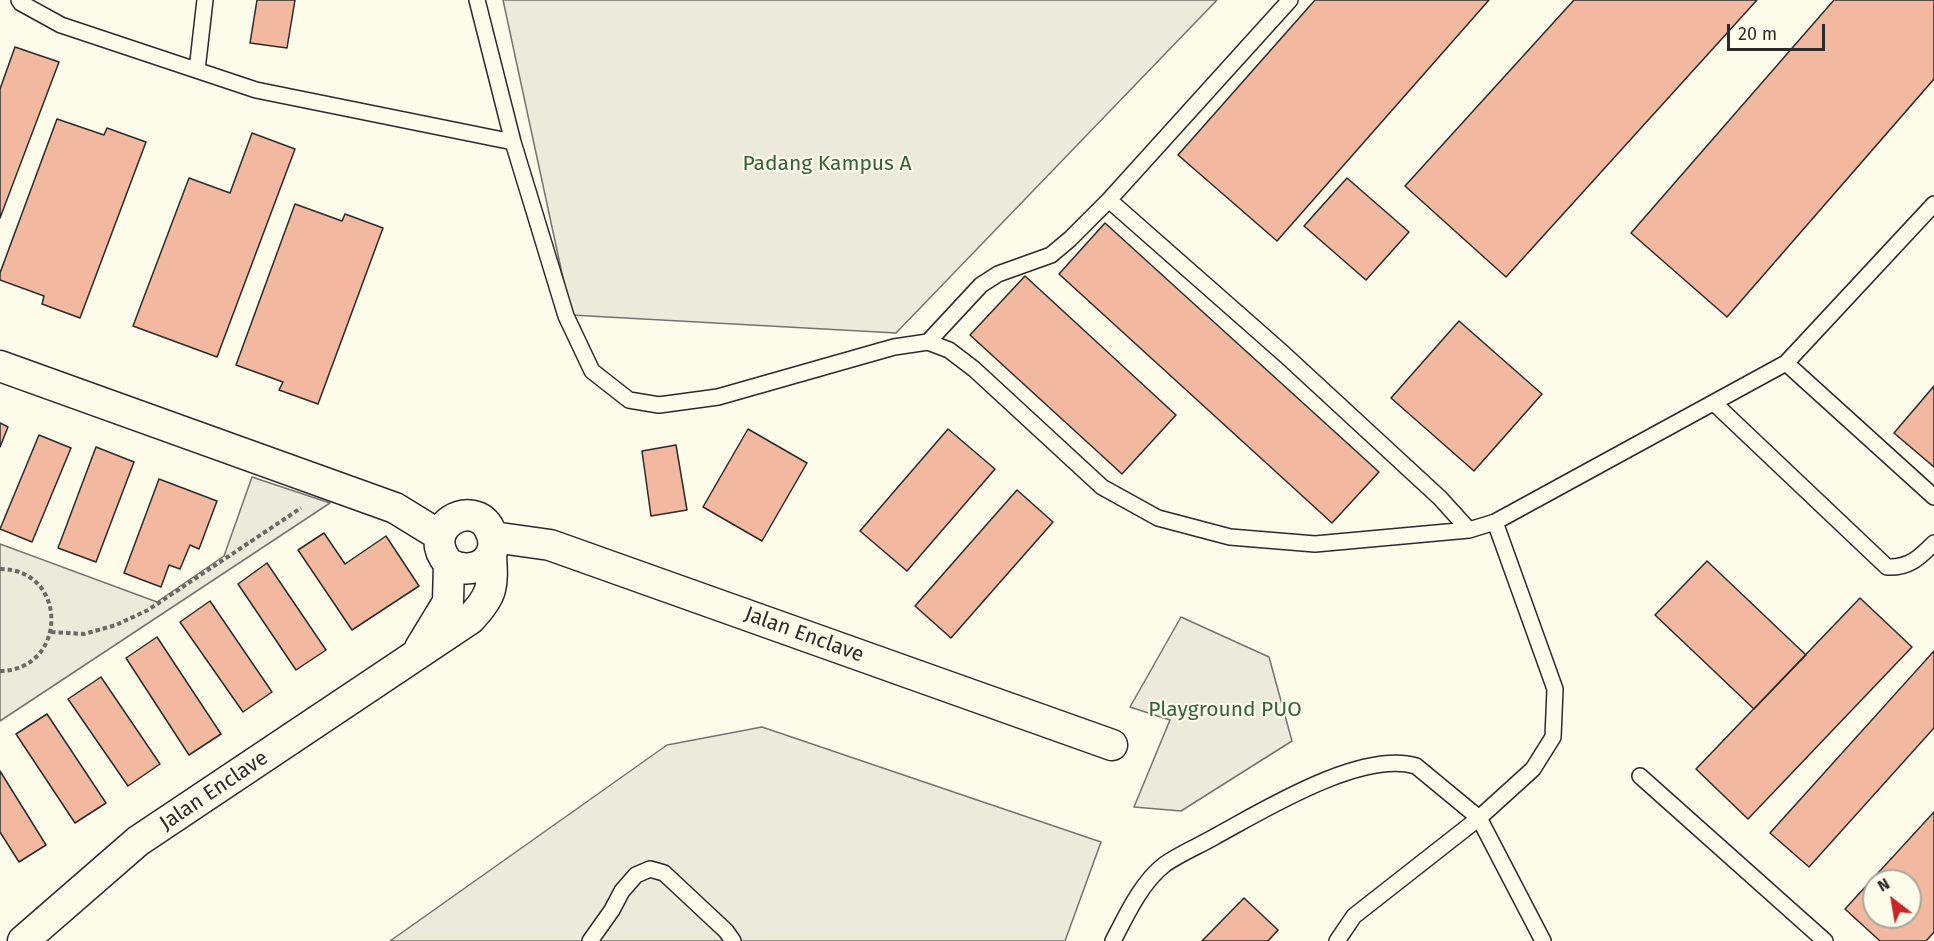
<!DOCTYPE html>
<html>
<head>
<meta charset="utf-8">
<style>
  body { margin:0 }
  #map { position:relative; width:1934px; height:941px; overflow:hidden; background:#fdfbea; font-family:"Fira Sans",sans-serif }
  canvas { display:block }
  .north { position:absolute; left:1862px; top:869px; width:60px; height:60px; box-sizing:border-box; background:#fdfbea; border:2px solid #a9a89e; border-radius:50%; rotate:329deg; font-size:16px; font-weight:700; line-height:24px; text-align:center; color:#2b2b2b }
  .north::after { content:''; display:block; margin:auto; width:21px; height:27px; background:#c62828; clip-path:polygon(50% 0,100% 100%,50% 72%,0 100%) }
  .scale { position:absolute; left:1727px; top:24px; width:98px; height:27px; box-sizing:border-box; border:3px solid #2b2b2b; border-top:0; padding-left:8px; font-size:18px; line-height:21px; white-space:nowrap; color:#2b2b2b; -webkit-text-stroke:4px #fdfbea; paint-order:stroke }
</style>
</head>
<body>
<div id="map">
<canvas width="1934" height="941"></canvas>
<div class="north">N</div>
<div class="scale">20 m</div>
</div>
<script>
const context = document.querySelector('canvas').getContext('2d');
context.lineJoin = 'round';
function fillPath(path, color) { context.fillStyle = color; context.fill(path, 'evenodd'); }
function stroke(path, color, width, dash) { context.strokeStyle = color; context.lineWidth = width; context.lineCap = dash ? 'butt' : 'round'; context.setLineDash(dash || []); context.stroke(path); }
function drawText(font, color, halo, rows, align = 'center') {
  context.font = font + ' "Fira Sans",sans-serif'; context.lineWidth = 4.5; context.setLineDash([]); context.textBaseline = 'middle'; context.strokeStyle = halo; context.fillStyle = color; for (const [text, x, y, turn = 0] of rows) {
    context.save(); context.translate(x, y); context.rotate((+turn || 0) * Math.PI / 180); context.textAlign = isNaN(turn) ? turn : align; if (halo) context.strokeText(text, 0, 0); context.fillText(text, 0, 0); context.restore();
  }
}
const green = new Path2D(`
  M503 0H1217L896 333 571 315Z
  M252 477 330 503 0 721V544L157 602 224 556Z
  M1181 617 1269 657 1292 741 1181 811 1134 807 1170 720 1130 707Z
  M762 727 1101 842 1065 941H390L667 745Z`);
const building = new Path2D(`
  M257 0H295L287 48 250 43Z
  M1315 0H1489L1277 241 1178 155Z
  M1574 0H1757L1506 277 1405 186Z
  M1834 0H1934V79L1727 317 1631 233Z
  M15 47 59 62 0 218V89Z
  M57 119 104 135 107 128 146 142 80 318 42 304 44 296 0 280V273Z
  M252 133 295 149 217 357 133 326 189 178 230 193Z
  M1347 178 1409 232 1366 280 1304 226Z
  M295 204 342 221 345 214 383 228 318 404 279 390 283 382 236 365Z
  M1105 223 1379 472 1332 523 1059 274Z
  M1025 276 1176 415 1122 474 970 335Z
  M1459 321 1542 394 1474 471 1391 398Z
  M1934 386V467L1894 433Z
  M0 423 8 427 0 447Z
  M748 429 807 463 762 541 703 507Z
  M948 429 995 469 907 571 860 531Z
  M39 435 71 448 32 542 0 529Z
  M676 445 687 510 651 516 642 451Z
  M96 447 134 462 96 562 58 548Z
  M159 479 217 501 199 549 190 545 180 569 169 565 161 587 124 573Z
  M1017 490 1053 522 951 638 915 606Z
  M324 533 345 564 386 536 419 586 352 630 298 550Z
  M1707 561 1806 655 1754 709 1655 615Z
  M267 563 326 650 296 670 238 584Z
  M1860 598 1912 647 1748 819 1696 769Z
  M210 601 272 692 243 712 180 622Z
  M157 637 221 734 189 755 126 658Z
  M1934 651V728L1809 867 1770 833Z
  M101 677 160 764 128 786 68 699Z
  M47 714 106 803 75 823 16 734Z
  M0 771 46 845 19 862 0 832Z
  M1934 812V932L1926 941H1880L1845 909ZM1874 881H1910V917H1874Z
  M1244 898 1278 930 1268 941H1202Z`);
const path = new Path2D(`
  M0 569C69 569 68 670 0 671
  M51 632 84 634 116 625 148 610 301 508`);
const service = new Path2D(`
  M19 0 21 3 61 25 256 90 513 142
  M477 0 513 142 566 316 592 371 629 400 659 405 718 397 894 347 928 342 949 350 974 369 1102 487 1158 518 1230 537 1315 544 1469 530 1495 522 1786 363 1934 204
  M197 70 205 0
  M1109 200 1284 354 1440 498 1469 530
  M928 342 981 285 998 274 1051 255 1070 239 1109 200 1290 0
  M1786 363 1934 497
  M1714 403 1887 567C1909 568 1919 558 1934 543
  M1640 776 1825 941
  M590 941 612 910 622 891 636 875 650 869 664 873 726 931 733 941
  M1113 941C1126 916 1141 883 1164 865 1177 855 1201 845 1216 836 1264 810 1361 750 1416 766L1479 818 1543 941
  M1337 941 1354 916 1479 818 1533 769 1553 737 1555 689 1495 522`);
const minor = new Path2D(`
  M0 366 395 508 439 535
  M493 537 550 545 1112 745
  M420 648 448 602 449 564C417 527 474 496 490 530 493 536 494 542 493 548 488 570 465 572 449 564
  M23 941 138 841 470 619C493 595 493 587 491 555`);
const parkNames = [
  ["Padang Kampus A",827,164],
  ["Playground PUO",1225,710]
];
const streetNames = [
  ["Jalan Enclave",804,635,20],
  ["Jalan Enclave",214,791,-34]
];
fillPath(green, '#ecebdb');
stroke(green, '#74746e', 1.5);
fillPath(building, '#f2b8a0');
stroke(building, '#2b2b2b', 1.5);
stroke(service, '#2b2b2b', 18);
stroke(minor, '#2b2b2b', 33);
stroke(path, '#6a6964', 4, [4.5, 3]);
stroke(service, '#fdfbea', 15);
stroke(minor, '#fdfbea', 30);
drawText('21px', '#34623c', '#fdfbea', parkNames);
drawText('21px', '#2b2b2b', '#fdfbea', streetNames);
</script>
</body>
</html>
